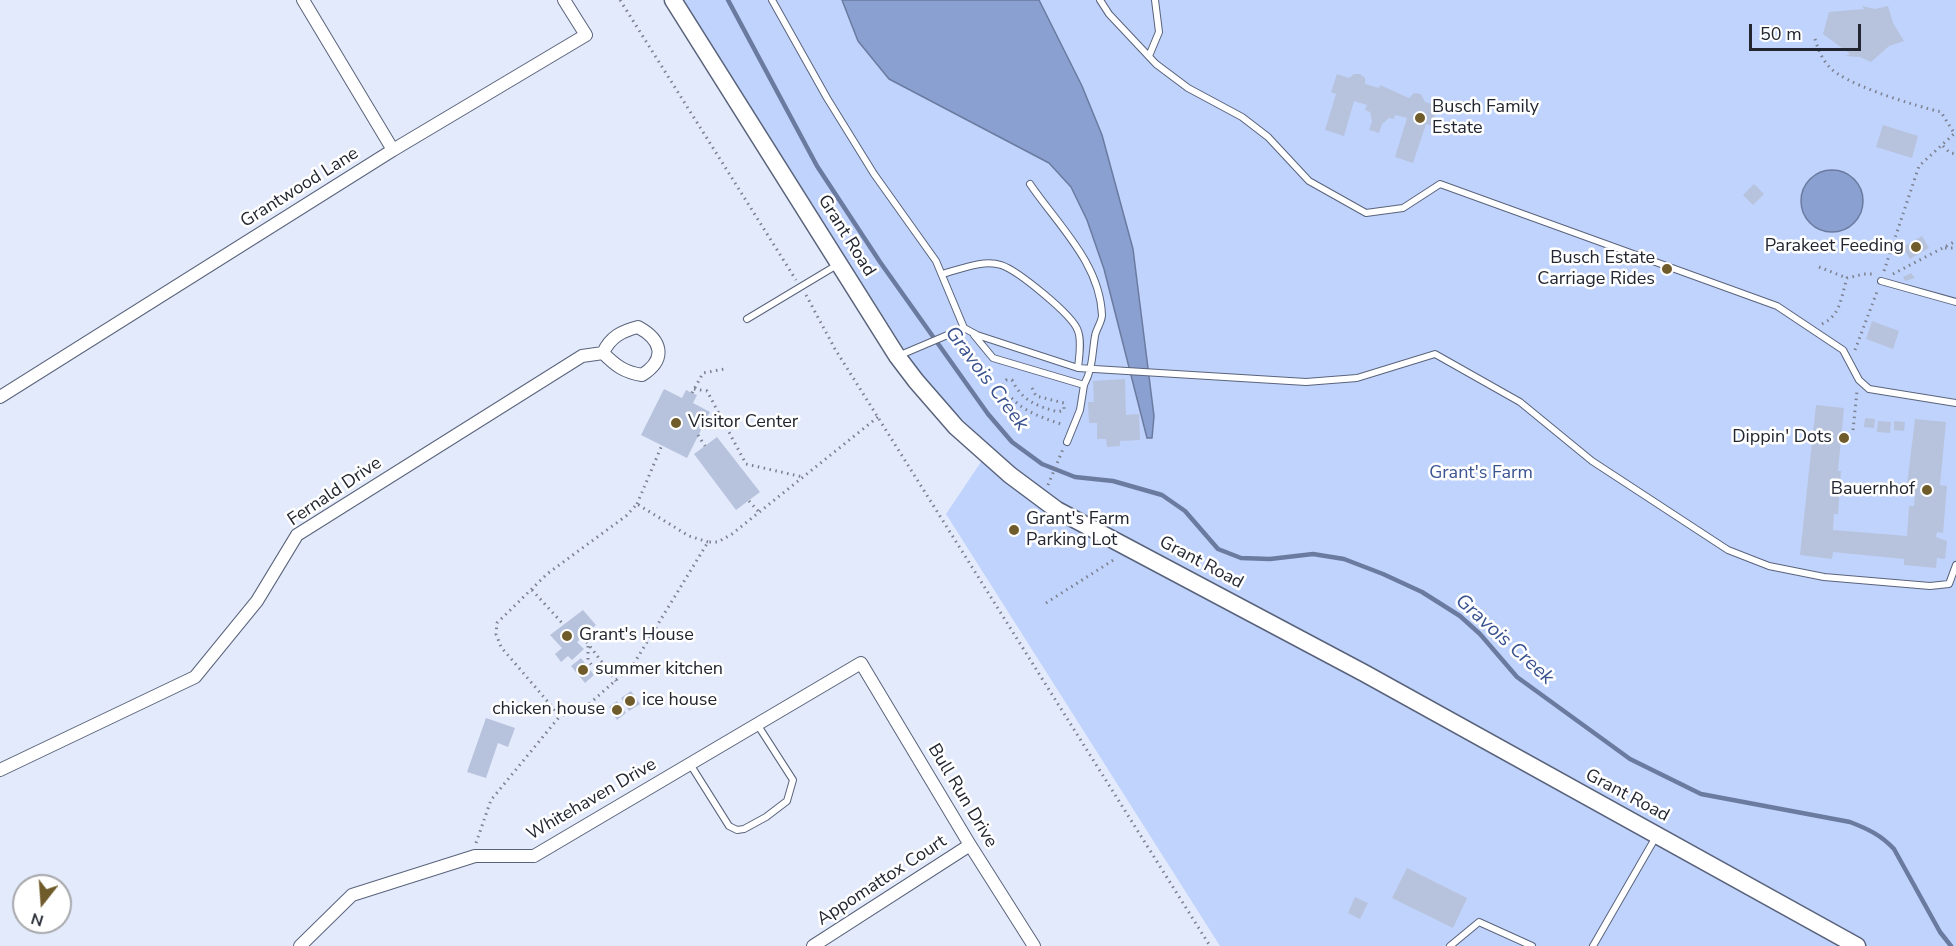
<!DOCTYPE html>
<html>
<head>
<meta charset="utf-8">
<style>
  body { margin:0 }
  #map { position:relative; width:1956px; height:946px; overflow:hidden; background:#e3eafb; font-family:"Nunito Sans",sans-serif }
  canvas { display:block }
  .north { position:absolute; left:12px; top:874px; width:60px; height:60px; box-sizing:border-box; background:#fff; border:2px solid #a7a8ac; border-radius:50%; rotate:197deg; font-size:16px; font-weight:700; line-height:24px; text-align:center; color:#222630 }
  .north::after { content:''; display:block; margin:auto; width:21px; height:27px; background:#705b2a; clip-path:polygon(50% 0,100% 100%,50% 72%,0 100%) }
  .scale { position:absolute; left:1749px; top:24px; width:112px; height:27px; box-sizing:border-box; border:3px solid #222630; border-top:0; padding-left:8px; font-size:18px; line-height:21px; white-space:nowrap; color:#222630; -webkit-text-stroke:4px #fff; paint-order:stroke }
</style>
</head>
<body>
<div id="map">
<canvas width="1956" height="946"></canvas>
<div class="north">N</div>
<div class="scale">50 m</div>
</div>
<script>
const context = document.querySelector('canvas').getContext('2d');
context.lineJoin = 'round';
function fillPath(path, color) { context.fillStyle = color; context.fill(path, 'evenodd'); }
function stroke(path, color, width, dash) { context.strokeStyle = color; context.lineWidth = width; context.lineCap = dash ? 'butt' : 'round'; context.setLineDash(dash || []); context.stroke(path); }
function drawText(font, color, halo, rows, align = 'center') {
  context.font = font + ' "Nunito Sans",sans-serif'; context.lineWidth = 5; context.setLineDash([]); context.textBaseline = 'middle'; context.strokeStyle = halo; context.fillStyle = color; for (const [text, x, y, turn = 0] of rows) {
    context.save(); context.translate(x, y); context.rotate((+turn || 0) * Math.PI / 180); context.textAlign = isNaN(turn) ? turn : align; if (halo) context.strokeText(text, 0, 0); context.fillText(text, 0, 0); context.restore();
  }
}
const green = new Path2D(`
  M682 0H1956V946H1220L946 514 991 447 940 398 918 371Z`);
const water = new Path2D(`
  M842 0H1039L1082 86 1102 135 1133 249 1154 416 1152 438H1147L1104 269 1087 220 1071 187 1049 163 889 79 858 41Z
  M1801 201a31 31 0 1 1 62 0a31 31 0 1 1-62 0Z`);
const stream = new Path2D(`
  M728 0 817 166 880 262 988 414 1012 442 1042 464 1075 477 1113 481 1162 495 1185 511 1218 549 1241 558 1270 559 1313 554 1344 559 1383 574 1422 592 1460 616 1480 634 1517 677 1630 759 1701 794 1850 822C1868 829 1881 835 1894 849L1940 932 1951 946`);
const building = new Path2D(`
  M1862 6 1875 9 1888 6 1893 23 1904 41 1889 46 1871 62 1860 57 1846 56 1850 54 1823 34 1829 12 1864 9Z
  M1337 74 1349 78 1354 74H1360L1365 78V84L1379 88 1380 85 1409 98 1414 93 1421 94 1425 102 1438 106 1432 126 1426 124 1413 163 1395 157 1407 118 1395 115 1394 119 1389 118 1382 124 1379 133 1369 130 1372 121 1370 112 1365 110 1367 105 1354 101 1344 136 1325 130 1336 94 1331 92Z
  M1883 125 1918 136 1912 158 1876 147Z
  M1754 184 1764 194 1753 205 1743 195Z
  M1922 236 1929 248 1910 259 1903 247Z
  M1911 273 1915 278 1905 281 1903 277Z
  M1872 321 1899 331 1893 349 1866 339Z
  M1125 379 1126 415 1139 414 1140 440 1120 441V446L1107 447 1106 439H1097V423H1089L1088 402H1094L1093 381Z
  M664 389 682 398 686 390 692 393 697 395 693 403 710 412 687 458 641 435Z
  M1816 405 1844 408 1838 471H1841L1838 514H1834L1833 530 1907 536 1909 506H1914L1915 494 1906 493 1915 419 1946 422 1940 485 1947 486 1943 533 1937 532 1936 537 1947 541 1945 559 1937 558 1936 568 1904 565V559L1833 552 1832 559 1800 555Z
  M1865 418 1875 419 1874 428 1864 427Z
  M1878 421 1891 422 1890 433 1877 432Z
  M1894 421 1905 422 1904 431 1894 430Z
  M717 437 760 492 736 510 694 454Z
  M583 610 596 625 577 642 584 649 572 660 568 656 561 662 555 654 562 648 550 635Z
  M581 658 594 675 585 683 571 666Z
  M631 691 640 704 629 711 621 698Z
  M617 701 626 713 617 720 609 707Z
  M486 718 515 728 508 747 498 743 486 778 467 772Z
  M1407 868 1467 898 1453 928 1392 898Z
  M1355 897 1368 903 1360 919 1348 913Z`);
const path = new Path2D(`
  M620 0 796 280
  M1815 39C1819 53 1825 66 1838 74 1861 89 1913 105 1941 112L1954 133
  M1943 146 1950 153 1956 154
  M1945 248H1956
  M1819 267 1847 278
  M1884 271 1919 166 1956 132
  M1893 274 1956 241
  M806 295 835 349 1210 946
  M1822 324C1841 315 1841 297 1847 278L1864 274H1875
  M1855 350 1878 289
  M1032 388 1036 396 1064 403V410L1058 412C1037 406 1022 401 1012 380H1006L1002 386C1017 410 1040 417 1064 425
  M694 389 707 391 746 464 803 477
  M692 393 703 373 724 369
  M1853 430 1857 391
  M698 435 705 446
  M1048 485 1063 449
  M749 501 759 512
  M637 504 662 445
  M708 542 689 536 637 504 626 516 547 574 497 623 496 634 501 647 560 716 579 713 633 665 708 542H718L732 534 878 417
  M532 590 563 624
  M1046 603 1115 559
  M583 637 616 681
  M588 646V660L593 667
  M476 843 491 800 560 716`);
const lane = new Path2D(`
  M772 0 827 98 874 174 936 261 964 328 977 335 1078 368 1306 382 1357 378 1435 354 1520 402 1592 461 1728 550 1769 566 1824 577 1930 586 1949 584 1956 565
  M1100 0 1109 14 1156 64 1188 88 1242 117 1268 137 1309 181 1366 213 1403 208 1440 184 1777 306 1843 350 1859 380 1869 389 1956 403
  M1149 56 1159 32 1155 0
  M942 274C959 270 983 259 1001 265 1017 270 1073 315 1078 331 1082 342 1079 357 1078 368
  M1881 281 1956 302
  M747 319 837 265
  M974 335 993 358 1084 385C1093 368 1092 354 1095 336 1096 329 1102 322 1102 315 1100 263 1057 224 1030 184
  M898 356 964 328
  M1067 442 1080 410 1084 385
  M690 764 729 826 737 830 744 829 766 817 787 801 793 780 757 724
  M1450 946 1479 922 1532 946
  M1593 946 1657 835`);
const street = new Path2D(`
  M303 0 393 150
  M638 327C662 340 667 359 642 375 624 372 616 366 603 353 610 337 622 331 638 327Z
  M0 397 393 150 586 35 564 0
  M0 770 195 677 257 601 297 535 582 356 603 353
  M300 946 352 895 475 856H534L861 663 970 845 1034 946
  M813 946 970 845`);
const secondary = new Path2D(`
  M673 0 897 356 916 381 956 427 1010 475 1057 510 1364 673 1857 946`);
const markers = [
  [1420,118,6,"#705b2a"],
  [1916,247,6,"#705b2a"],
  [1667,269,6,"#705b2a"],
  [676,423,6,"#705b2a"],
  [1844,438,6,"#705b2a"],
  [1927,490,6,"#705b2a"],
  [1014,530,6,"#705b2a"],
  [567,636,6,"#705b2a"],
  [583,670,6,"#705b2a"],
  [630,701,6,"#705b2a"],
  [617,710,6,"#705b2a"]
];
const poiNames = [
  ["Busch Family",1432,108],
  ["Estate",1432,129],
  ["Parakeet Feeding",1904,247,"right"],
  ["Busch Estate",1655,259,"right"],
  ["Carriage Rides",1655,280,"right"],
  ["Visitor Center",688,423],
  ["Dippin' Dots",1832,438,"right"],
  ["Bauernhof",1915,490,"right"],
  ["Grant's Farm",1026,520],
  ["Parking Lot",1026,541],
  ["Grant's House",579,636],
  ["summer kitchen",595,670],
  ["ice house",642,701],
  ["chicken house",605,710,"right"]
];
const streetNames = [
  ["Grantwood Lane",300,188,-32],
  ["Grant Road",846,236,58],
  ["Fernald Drive",335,492,-34],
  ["Grant Road",1201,563,28],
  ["Bull Run Drive",962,796,59],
  ["Grant Road",1627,796,28],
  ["Whitehaven Drive",592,800,-30],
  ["Appomattox Court",882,881,-33]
];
const parkNames = [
  ["Grant's Farm",1481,474]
];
const waterNames = [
  ["Gravois Creek",986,379,53],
  ["Gravois Creek",1504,640,42]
];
fillPath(green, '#c0d3fd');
fillPath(water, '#8aa0d0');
stroke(water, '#6b7ba0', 1.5);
stroke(stream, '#6b7ba0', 4.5);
fillPath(building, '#b7c3dd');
stroke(lane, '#59637b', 8);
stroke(street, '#59637b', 14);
stroke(secondary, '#59637b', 19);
stroke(path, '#7b808e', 3, [1.5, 4.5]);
stroke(lane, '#fff', 6);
stroke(street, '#fff', 12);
stroke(secondary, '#fff', 16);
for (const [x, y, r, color] of markers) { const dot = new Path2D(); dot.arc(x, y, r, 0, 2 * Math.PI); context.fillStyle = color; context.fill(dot); stroke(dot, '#fff', 2); }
drawText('18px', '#222630', '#fff', poiNames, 'left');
drawText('18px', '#222630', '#fff', streetNames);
drawText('18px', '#3a5391', '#fff', parkNames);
drawText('italic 20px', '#39528f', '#fff', waterNames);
</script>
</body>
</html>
